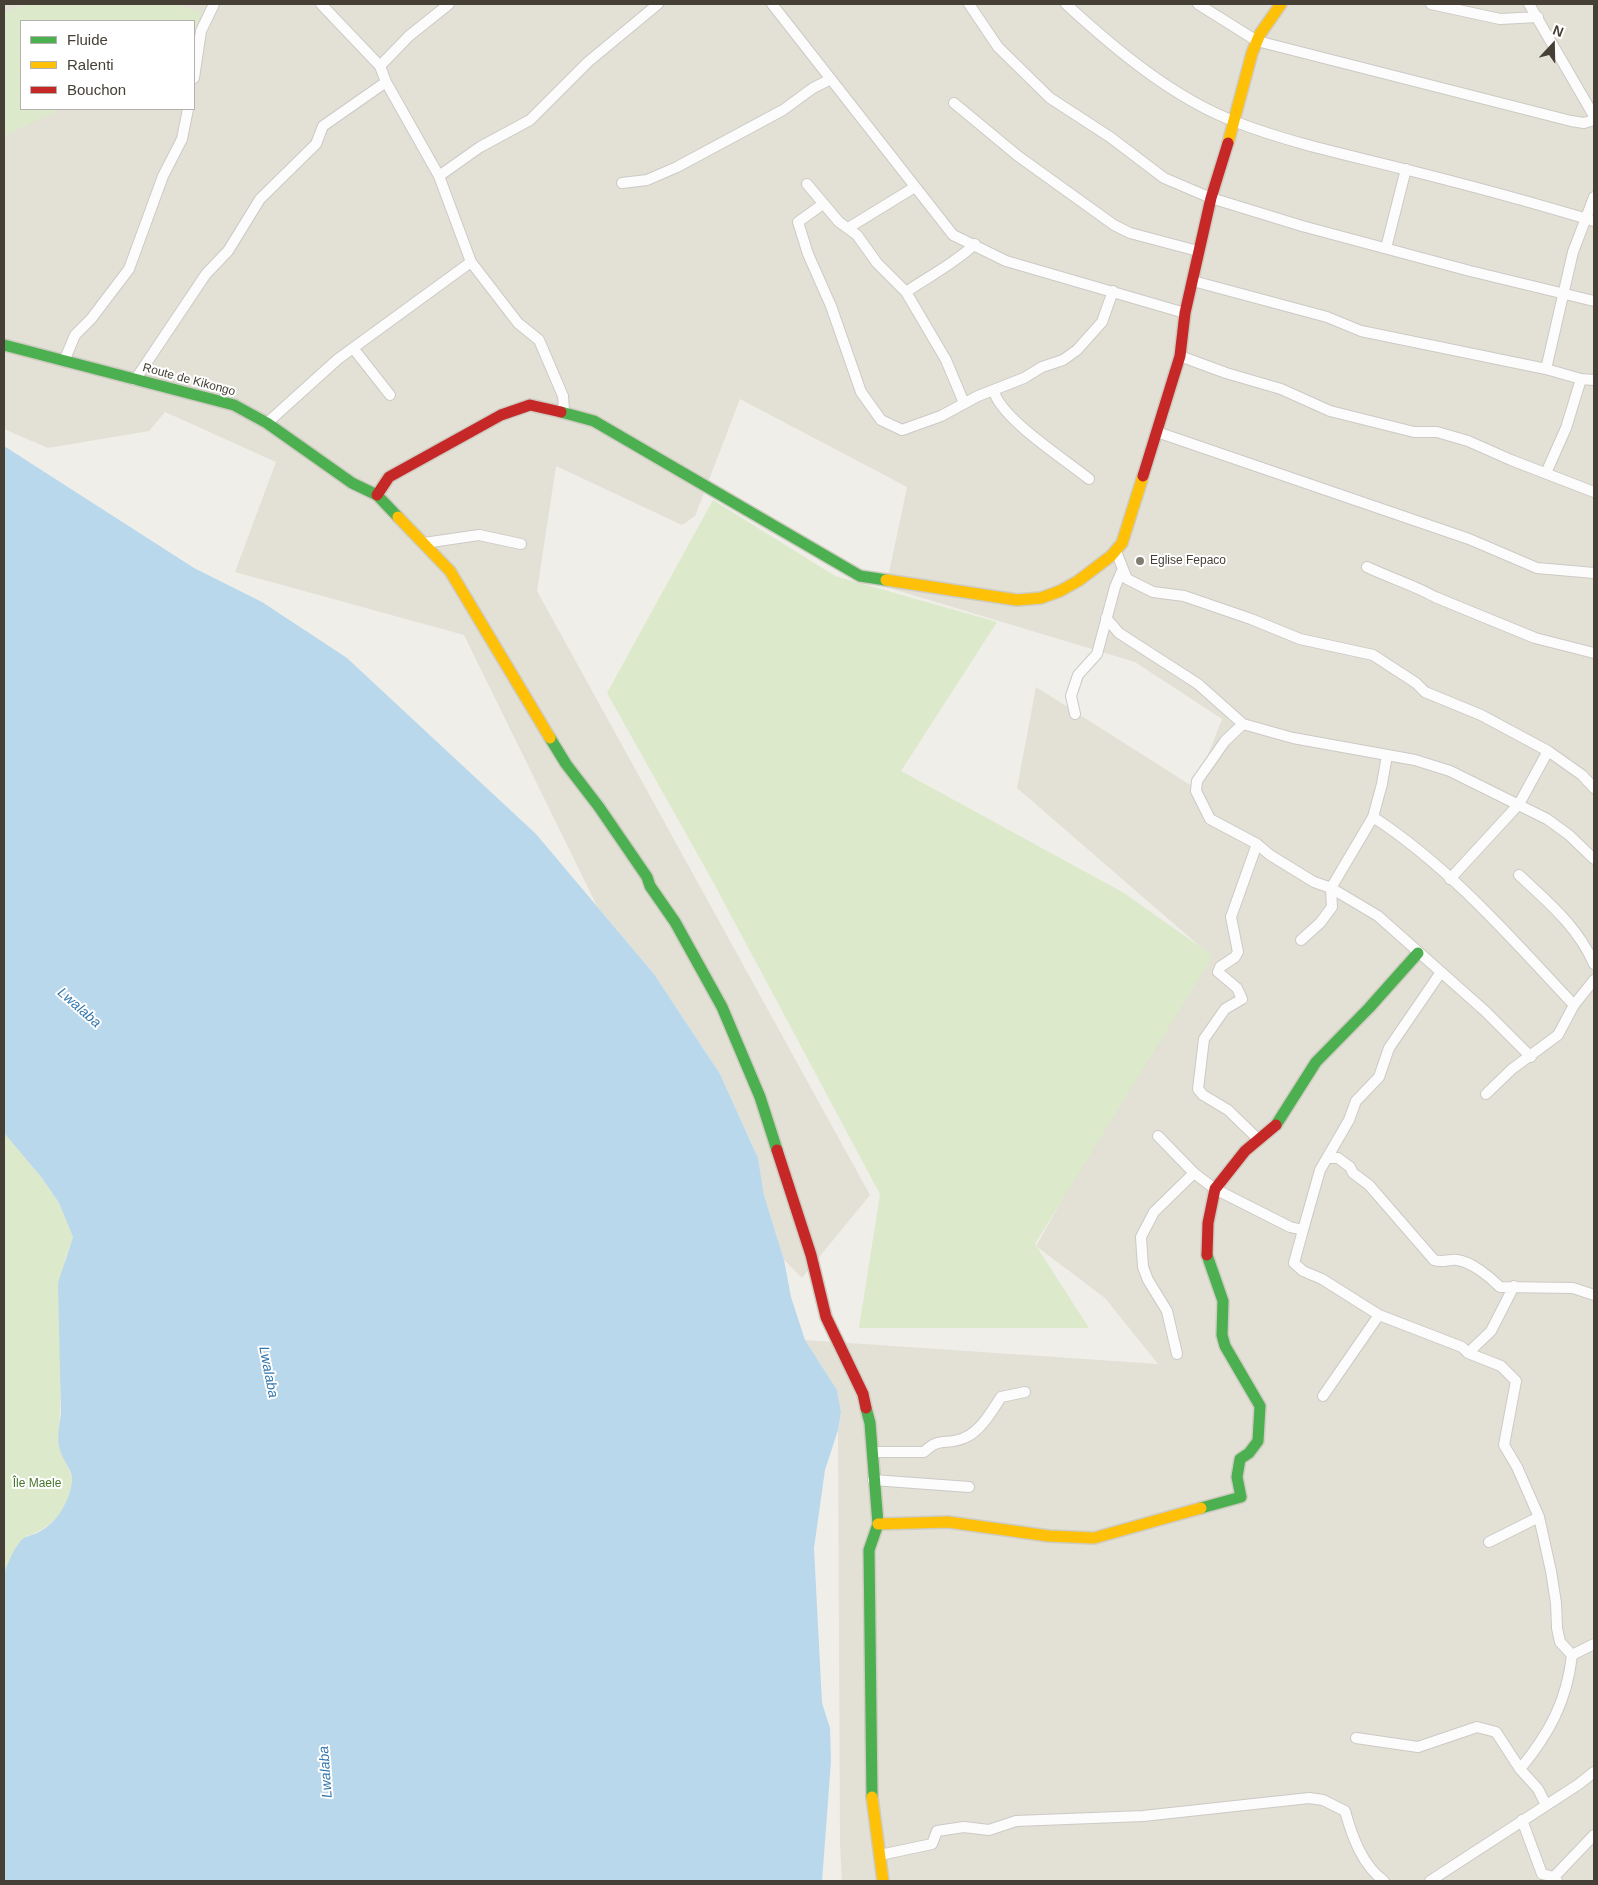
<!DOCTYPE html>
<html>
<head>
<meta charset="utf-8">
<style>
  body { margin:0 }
  #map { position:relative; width:1598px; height:1885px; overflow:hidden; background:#efeee9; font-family:Helvetica,sans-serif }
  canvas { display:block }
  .frame { position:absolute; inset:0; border:5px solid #453f35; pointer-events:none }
  .legend { position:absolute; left:20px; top:20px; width:175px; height:90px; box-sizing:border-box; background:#fff; border:1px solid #b5b2ae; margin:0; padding:6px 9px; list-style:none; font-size:15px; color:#453f35 }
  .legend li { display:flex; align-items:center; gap:10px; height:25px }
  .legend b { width:25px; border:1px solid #b5b2ae }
  .north { position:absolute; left:1528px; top:20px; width:50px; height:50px; -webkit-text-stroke:4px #fff; paint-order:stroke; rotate:21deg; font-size:14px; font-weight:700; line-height:20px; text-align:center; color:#453f35 }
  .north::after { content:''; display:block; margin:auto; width:18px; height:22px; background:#453f35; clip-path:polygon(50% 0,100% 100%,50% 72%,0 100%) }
</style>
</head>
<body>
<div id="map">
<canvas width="1598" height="1885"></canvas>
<div class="frame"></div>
<ul class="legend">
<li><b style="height:6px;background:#4caf50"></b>Fluide</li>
<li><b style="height:6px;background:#ffc107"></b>Ralenti</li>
<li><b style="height:6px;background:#c62828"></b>Bouchon</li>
</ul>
<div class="north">N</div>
</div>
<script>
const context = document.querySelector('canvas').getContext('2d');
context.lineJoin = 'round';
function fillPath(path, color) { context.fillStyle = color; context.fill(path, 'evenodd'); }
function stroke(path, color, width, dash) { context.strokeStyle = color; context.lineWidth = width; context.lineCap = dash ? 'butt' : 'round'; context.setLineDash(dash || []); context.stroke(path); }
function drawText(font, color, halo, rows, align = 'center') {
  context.font = font + ' Helvetica,sans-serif'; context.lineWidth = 4; context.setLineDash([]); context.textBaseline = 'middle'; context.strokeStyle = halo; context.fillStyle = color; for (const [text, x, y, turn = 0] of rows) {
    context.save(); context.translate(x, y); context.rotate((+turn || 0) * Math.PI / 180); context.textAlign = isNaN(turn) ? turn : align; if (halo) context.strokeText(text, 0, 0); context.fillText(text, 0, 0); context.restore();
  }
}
const residential = new Path2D(`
  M4 4H1594V1881H842L840 1844 838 1430 841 1412 837 1390 805 1340 1158 1364 1105 1298 1036 1246 1109 1117 1211 956 1017 788 1036 687 1195 788 1222 719 1135 662 886 587 907 487 740 399 695 516 682 525 556 466 537 591 870 1195 802 1278 784 1260 764 1195 758 1158 720 1074 654 974 597 906 464 635 235 572 276 462 165 412 149 431 48 448 4 429ZM21 21H194V109H21Z`);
const green = new Path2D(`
  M28 4H170L201 12 194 35V21H21V109H61L4 136V13Z
  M713 500 835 576 997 622 901 771 1124 893 1213 956 1035 1244 1089 1328H859L880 1194 712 880 607 693Z
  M4 1133 42 1178 59 1203 73 1237 65 1259 59 1433C59 1439 59 1446 61 1452 64 1461 70 1468 72 1478 77 1503 49 1530 27 1536L4 1573Z`);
const water = new Path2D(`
  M4 446 194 568 262 602 347 658 536 834 654 974 720 1074 758 1158 764 1195 784 1260 791 1297 805 1340 837 1390 841 1412 838 1430 825 1470 814 1548 822 1703 830 1728 831 1761 822 1881H4V1573C8 1563 13 1550 20 1542 24 1536 31 1536 37 1533 56 1524 70 1502 72 1481 73 1471 64 1462 61 1453 56 1441 59 1426 61 1414L58 1283 73 1237 59 1203 42 1178 4 1133Z`);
const street = new Path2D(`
  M321 4 380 66 386 82 439 176 471 262 518 323 539 340 563 396 564 411
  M772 4 953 235 1006 261 1185 313
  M969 4 998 47 1050 98 1110 137 1164 178 1211 198 1302 226 1470 271 1594 301
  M1066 4C1115 49 1173 98 1236 122 1290 143 1348 155 1404 169 1468 185 1531 202 1594 221
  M1198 4 1257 41 1571 121 1584 123 1594 120
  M1431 4 1500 19 1538 17
  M1529 4 1594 116
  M380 66 409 36 449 4
  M194 78 201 31 214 4
  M954 103 1018 156 1114 225 1130 233 1198 251
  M439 176 480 147 530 120 588 62 658 4
  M622 183 647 180 677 167 783 110 813 88 831 79
  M807 184 839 222 857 235 877 263 906 292 946 360 964 403
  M823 204 798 222 808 254 831 306 861 392 881 420 902 430 941 416 978 396 1024 378 1042 367 1063 360 1077 350 1102 322 1113 291
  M848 228 915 187
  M1386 248 1406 169
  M1193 281 1327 317 1361 331 1546 369 1581 379 1594 380
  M906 292C929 276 954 264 975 244
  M353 348 390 395
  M1180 356 1226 373 1281 389 1330 411 1414 432H1437L1468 441 1511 460 1594 492
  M65 359 75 335 91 319 129 269 163 176 182 139 188 109
  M1546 369 1573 252 1594 197
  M135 380 206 274 228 251 260 199 316 144 323 126 386 82
  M994 391C1000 418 1066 460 1089 479
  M267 423 338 359 471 262
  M1157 432 1469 539 1537 568 1594 573
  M1546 473 1566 428 1581 379
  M424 543 479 535 521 544
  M1117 554 1127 579 1153 592 1184 596 1251 619 1300 639 1373 655 1416 683 1425 692 1481 715 1548 751 1582 775 1594 788
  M1367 567C1390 578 1414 585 1435 597L1535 638 1594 653
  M1106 618 1119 633 1198 684 1243 724 1293 738 1415 760 1450 771 1547 819 1569 835 1594 859
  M1075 714 1071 696 1078 675 1097 654 1115 587 1122 571
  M1243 724 1225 741 1197 781 1196 791 1210 819 1257 844 1270 855 1314 882 1331 888 1378 916 1485 1011 1531 1057
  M1373 817C1450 867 1512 939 1574 1005
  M1257 844 1231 917 1238 952 1235 957 1220 967 1218 972 1237 988 1242 999 1225 1009 1204 1039 1198 1089 1203 1095 1228 1110 1258 1139
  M1519 875C1548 902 1578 927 1594 964
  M1450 879 1519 804 1548 751
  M1301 940 1320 923 1332 907 1331 888 1373 817 1382 784 1387 755
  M1486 1094 1512 1069 1558 1035 1574 1005 1594 980
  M1158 1136 1194 1173 1215 1189 1290 1227 1303 1230 1294 1263 1303 1271 1322 1279 1379 1315 1462 1347 1468 1353 1501 1366 1516 1381 1504 1445 1517 1467 1539 1517 1551 1571 1556 1603 1557 1628 1560 1642 1572 1655C1567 1701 1549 1734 1520 1769L1538 1789 1546 1805
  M1329 1158H1338L1350 1167 1353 1173 1369 1185 1434 1260C1443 1263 1449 1259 1457 1260 1472 1262 1490 1277 1500 1287L1573 1288 1594 1295
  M1303 1230 1320 1170 1349 1120 1356 1101 1379 1077 1389 1048 1441 972
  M1468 1353 1491 1331 1514 1286
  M1177 1354 1167 1311 1148 1280 1143 1267 1141 1237 1154 1212 1194 1173
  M1323 1396 1379 1315
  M874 1452H924C940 1436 946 1446 964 1438 980 1432 992 1411 1001 1397L1025 1392
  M873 1480 969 1487
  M1489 1542 1539 1517
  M1572 1655 1594 1644
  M1356 1738 1418 1747 1477 1727 1496 1732 1520 1769
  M1522 1820 1542 1874 1554 1877 1557 1881
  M880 1855 932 1844 937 1831 964 1827 989 1830 1016 1821 1143 1816 1309 1798 1323 1800 1345 1811C1352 1836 1362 1865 1384 1881
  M1554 1877 1594 1835
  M1430 1881 1579 1784 1594 1772`);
const fast = new Path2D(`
  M4 345 234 405 267 423 352 483 377 495 398 517
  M561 412 594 421 860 576 886 580
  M550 738 566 764 599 807 647 877 650 886 675 922 722 1007 760 1097 777 1150
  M1276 1125 1316 1062 1369 1008 1418 953
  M866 1408 870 1423 878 1524 869 1550 872 1797
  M1201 1508 1241 1497 1237 1477 1240 1459 1249 1453 1258 1441 1260 1406 1225 1346 1222 1335 1223 1301 1207 1255`);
const slow = new Path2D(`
  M1228 143 1252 53 1260 34 1281 4
  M398 517 450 571 550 738
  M886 580 1017 600 1041 598 1060 591 1078 581 1111 556 1122 543 1143 476
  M878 1524 948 1522 1049 1536 1094 1538 1201 1508
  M872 1797 883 1881`);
const jam = new Path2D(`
  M1143 476 1180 356 1185 313 1211 198 1228 143
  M377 495 389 477 501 415 530 405 561 412
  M777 1150 811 1255 826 1317 863 1394 866 1408
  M1207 1255 1208 1223 1215 1189 1245 1151 1276 1125`);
const markers = [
  [1140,561,5,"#807c74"]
];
const streetNames = [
  ["Route de Kikongo",189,380,15]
];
const poiNames = [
  ["Eglise Fepaco",1150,561]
];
const parkNames = [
  ["Île Maele",37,1484]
];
const waterNames = [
  ["Lwalaba",79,1008,41],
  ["Lwalaba",268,1372,79],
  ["Lwalaba",326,1772,-94]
];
fillPath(residential, '#e3e0d6');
fillPath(green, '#dce9ca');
fillPath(water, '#bad8ec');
stroke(street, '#cccac5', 12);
stroke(fast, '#cecbc0', 14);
stroke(slow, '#cecbc0', 14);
stroke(jam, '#cecbc0', 14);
stroke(street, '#fdfcfc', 10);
stroke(fast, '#4caf50', 11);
stroke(slow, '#ffc107', 11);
stroke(jam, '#c62828', 11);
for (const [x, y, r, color] of markers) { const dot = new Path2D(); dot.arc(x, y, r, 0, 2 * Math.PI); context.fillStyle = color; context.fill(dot); stroke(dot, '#fff', 2); }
drawText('12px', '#453f35', '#fff', streetNames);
drawText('12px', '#453f35', '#fff', poiNames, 'left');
drawText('12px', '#45742b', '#fff', parkNames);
drawText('italic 14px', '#3376ac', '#fff', waterNames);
</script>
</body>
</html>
